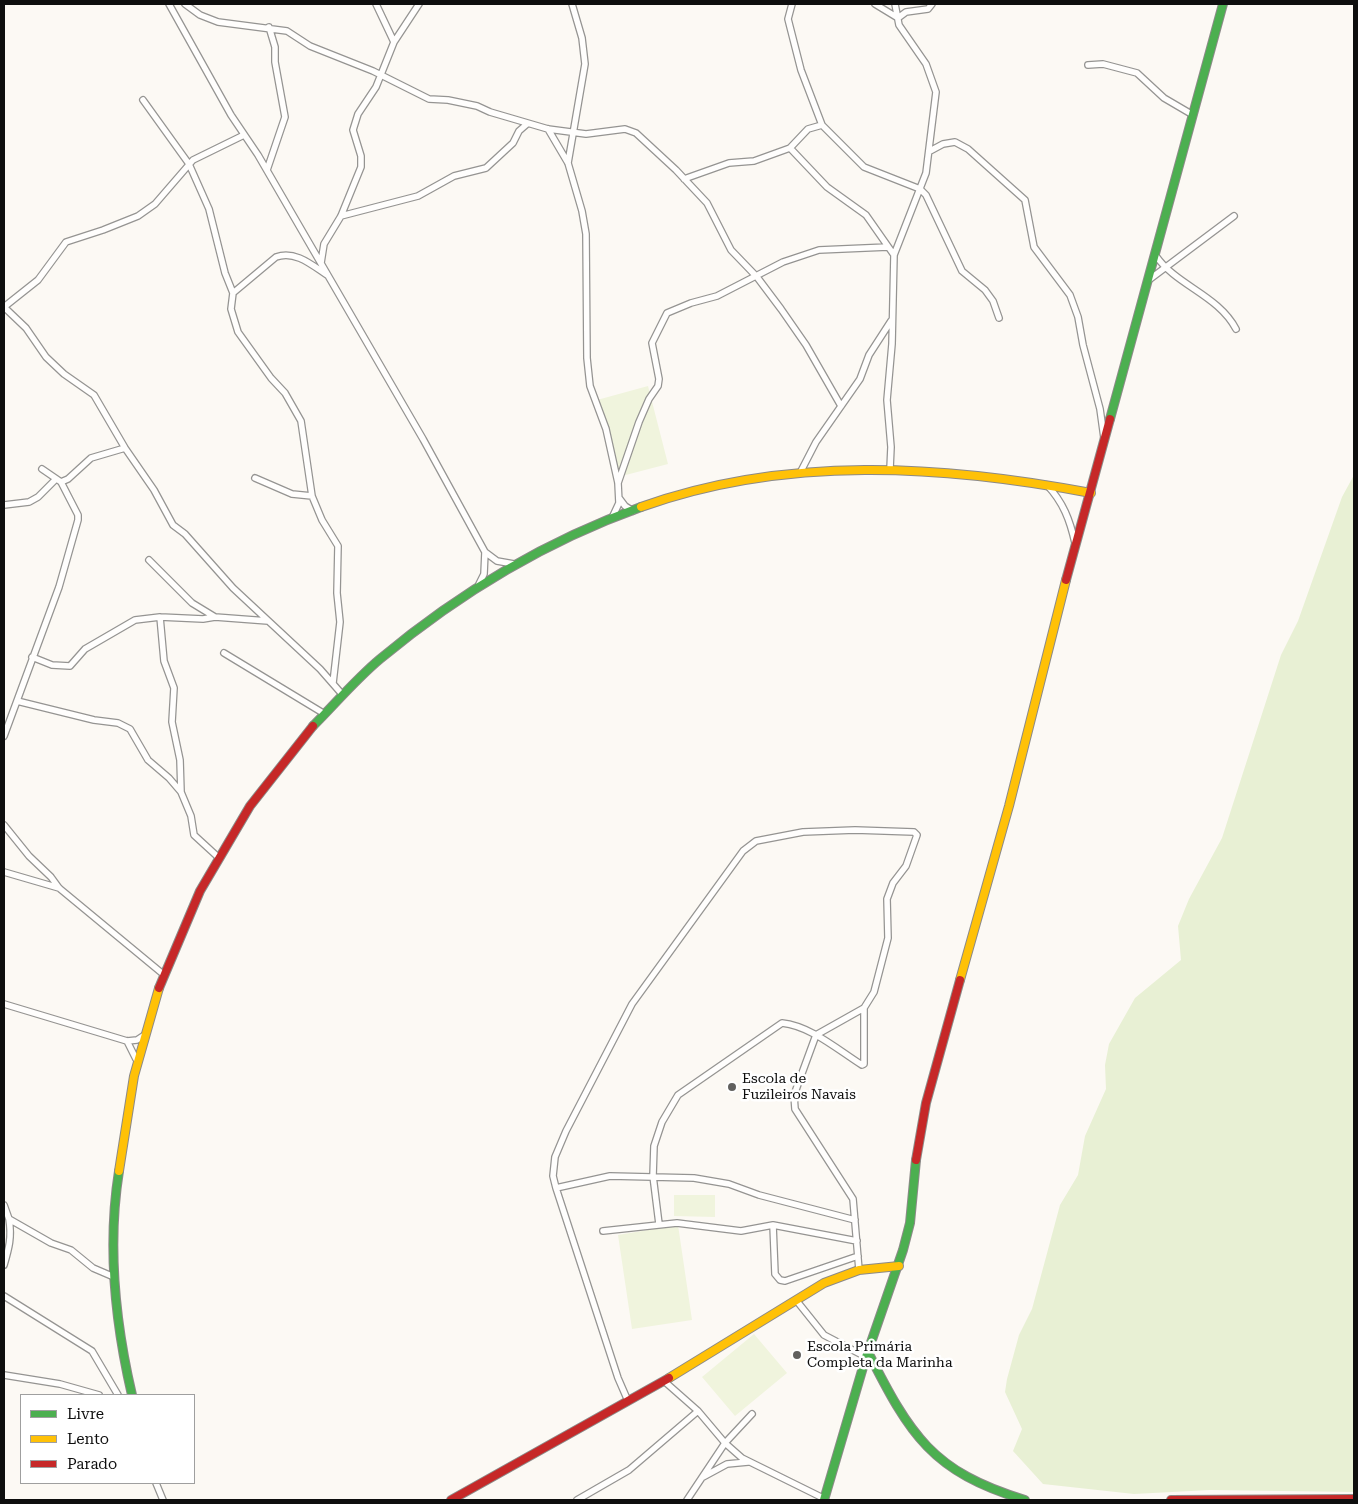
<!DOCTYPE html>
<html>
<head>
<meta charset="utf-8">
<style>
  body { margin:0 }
  #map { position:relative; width:1358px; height:1504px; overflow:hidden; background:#fcf9f4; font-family:"Roboto Serif",serif }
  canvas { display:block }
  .frame { position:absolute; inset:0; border:5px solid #0e0e0e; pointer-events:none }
  .legend { position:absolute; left:20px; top:1394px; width:175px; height:90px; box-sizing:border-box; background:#fff; border:1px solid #9f9f9f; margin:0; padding:6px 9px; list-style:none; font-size:15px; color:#0e0e0e }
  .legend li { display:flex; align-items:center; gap:10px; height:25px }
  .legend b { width:25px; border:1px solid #9f9f9f }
</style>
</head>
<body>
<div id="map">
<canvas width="1358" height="1504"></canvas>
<div class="frame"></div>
<ul class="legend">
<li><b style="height:6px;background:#4caf50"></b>Livre</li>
<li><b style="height:6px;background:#ffc107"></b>Lento</li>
<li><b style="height:6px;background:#c62828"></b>Parado</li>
</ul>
</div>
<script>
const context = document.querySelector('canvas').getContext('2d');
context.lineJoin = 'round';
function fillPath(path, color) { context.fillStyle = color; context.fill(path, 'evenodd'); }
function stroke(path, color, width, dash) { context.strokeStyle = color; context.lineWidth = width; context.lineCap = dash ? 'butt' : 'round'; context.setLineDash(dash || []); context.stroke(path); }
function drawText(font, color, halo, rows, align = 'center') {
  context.font = font + ' "Roboto Serif",serif'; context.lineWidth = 5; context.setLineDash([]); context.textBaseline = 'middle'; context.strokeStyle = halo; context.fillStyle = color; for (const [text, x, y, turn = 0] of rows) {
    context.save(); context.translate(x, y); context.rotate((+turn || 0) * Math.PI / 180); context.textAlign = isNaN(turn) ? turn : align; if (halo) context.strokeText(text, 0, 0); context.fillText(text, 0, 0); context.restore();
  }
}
const green = new Path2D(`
  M1354 475V1492L1210 1490 1134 1494 1043 1484 1013 1451 1022 1429 1005 1392 1007 1379 1019 1335 1032 1309 1060 1205 1078 1175 1085 1136 1106 1089 1105 1065 1109 1044 1135 998 1181 960 1178 926 1189 899 1222 838 1281 655 1298 621 1342 497Z`);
const pitch = new Path2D(`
  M648 386 668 464 618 477 597 400Z
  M674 1195H715V1217L674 1216Z
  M678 1225 692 1320 632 1329 618 1235Z
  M754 1334 787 1373 735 1416 702 1377Z`);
const street = new Path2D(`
  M169 4 231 115 258 155 423 439 485 552 484 574 479 584
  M185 4 200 15 218 22 287 31 310 46 373 71 429 99 448 100 477 106 490 112 548 129 586 134 625 129 636 133 676 170 707 203 731 250 757 277 781 309 806 345 841 406
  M792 4 788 19 801 70 822 125 864 167 920 189 926 195 962 271 985 290 993 301 999 318
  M875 4 898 18 906 12 928 9 932 4
  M394 42 419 4
  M1088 65 1103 64 1137 73 1164 98 1193 115
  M143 100 189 164 209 209 225 273 233 293 231 309 238 332 271 378 285 393 301 421 312 496 322 520 338 546 337 593 340 622 333 683
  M548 129 568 163 582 211 586 234 587 358 590 386 606 429 618 483 619 503 612 518
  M790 148 827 187 866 215 894 255
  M930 151 943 144 955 142 968 149 1025 200 1034 247 1070 295 1078 317 1083 345 1100 409 1104 438
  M568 163 585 64 582 38 572 4
  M267 170 285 117 275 62V47L269 27
  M684 179 729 163 754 161 790 148 808 129 822 125
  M341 216 418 196 454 176 486 168 513 143 519 131 527 124
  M1156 256C1177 286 1218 295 1236 329
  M321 263 324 244 341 216 361 167V156L353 130 358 114 376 87 394 42 376 4
  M1150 279 1234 216
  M233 293 276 257C295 250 312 265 327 275
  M4 307 26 328 46 357 64 374 94 395 125 448 154 490 173 525 185 534 233 588 320 669 341 693
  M4 307 38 280 66 242 103 230 138 216 155 204 193 160 244 135
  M890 469 891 447 887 400 892 344 894 255 926 173 936 92 926 64 899 25 895 4
  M800 473 816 442 860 379 869 355 891 321
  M255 478 292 494 312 496
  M61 482 68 479 91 458 125 448
  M618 483 639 422 649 399 658 386 659 379 652 343 667 313 691 303 717 296 783 262 819 250 888 247
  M1047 485C1063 502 1070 520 1075 543
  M619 498 625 506 633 511
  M4 505 29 502 38 497 56 479
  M485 552 497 561 514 564
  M149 560 192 603 215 617
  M160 617 164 661 174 688 172 722 180 760 181 792
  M224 653 323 713
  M32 657 52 665 70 666 85 649 135 620 160 617 203 619 215 617 268 621
  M17 701 94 720 118 723 130 729 148 760 169 778 181 792 191 816 194 835 218 857
  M4 736 59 587 78 520V515L61 482 42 469
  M4 825 29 856 51 877 59 888 163 974
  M4 872 59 888
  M4 1004 127 1041 137 1040 143 1036
  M127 1041 136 1059
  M556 1188 610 1176 694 1178 729 1184 759 1195 855 1220
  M4 1205 9 1219 51 1243 71 1250 93 1268 114 1277
  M659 1224 653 1176 654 1146 662 1122 678 1095 782 1023C811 1026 838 1050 862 1065L864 1064V1008
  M773 1225 775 1274 780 1280 785 1281 858 1256
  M603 1231 677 1223 741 1231 773 1225 857 1241
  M4 1265C9 1248 12 1237 9 1219
  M4 1296 92 1351 118 1395
  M796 1300 824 1335 866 1357
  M4 1375 60 1384 99 1395
  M664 1381 698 1411 725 1443 742 1458 825 1499
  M628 1401 618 1378 556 1188 553 1176 555 1157 566 1131 632 1004 743 851 756 841 803 832 855 830 914 832 917 835 906 866 893 883 887 899 888 938 874 992 864 1008 816 1035 794 1095 795 1109 853 1199 859 1270
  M703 1477 727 1464 748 1462
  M156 1483 163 1500
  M577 1500 629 1470 698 1411
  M687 1500 725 1443 752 1414`);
const fast = new Path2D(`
  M1110 419 1223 4
  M313 726C335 704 356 679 380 659 458 594 546 541 641 507
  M119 1171C107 1246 115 1322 132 1395
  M868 1352C910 1435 932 1472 1025 1500
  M824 1500 866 1357 903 1250 910 1223 916 1160`);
const slow = new Path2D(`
  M641 507C786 455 943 465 1091 493
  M960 980 1009 806 1066 580
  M119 1171 134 1076 159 988
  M669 1378 824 1283 859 1270 899 1266`);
const jam = new Path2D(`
  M1066 580 1110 419
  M159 988 200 891 250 806 313 726
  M916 1160 926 1103 960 980
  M451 1500 669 1378
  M1171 1500 1354 1499`);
const markers = [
  [732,1087,5,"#61605e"],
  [797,1355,5,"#61605e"]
];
const poiNames = [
  ["Escola de",742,1079],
  ["Fuzileiros Navais",742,1095],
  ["Escola Primária",807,1347],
  ["Completa da Marinha",807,1363]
];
fillPath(green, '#e8f0d4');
fillPath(pitch, '#f0f4dd');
stroke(street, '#959492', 8);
stroke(fast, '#8c8a88', 10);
stroke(slow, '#8c8a88', 10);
stroke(jam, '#8c8a88', 10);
stroke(street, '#fffefd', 5.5);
stroke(fast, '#4caf50', 8);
stroke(slow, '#ffc107', 8);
stroke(jam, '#c62828', 8);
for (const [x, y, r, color] of markers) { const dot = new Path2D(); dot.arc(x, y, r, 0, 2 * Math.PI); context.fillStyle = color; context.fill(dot); stroke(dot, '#fff', 2); }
drawText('14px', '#0e0e0e', '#fff', poiNames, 'left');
</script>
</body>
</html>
